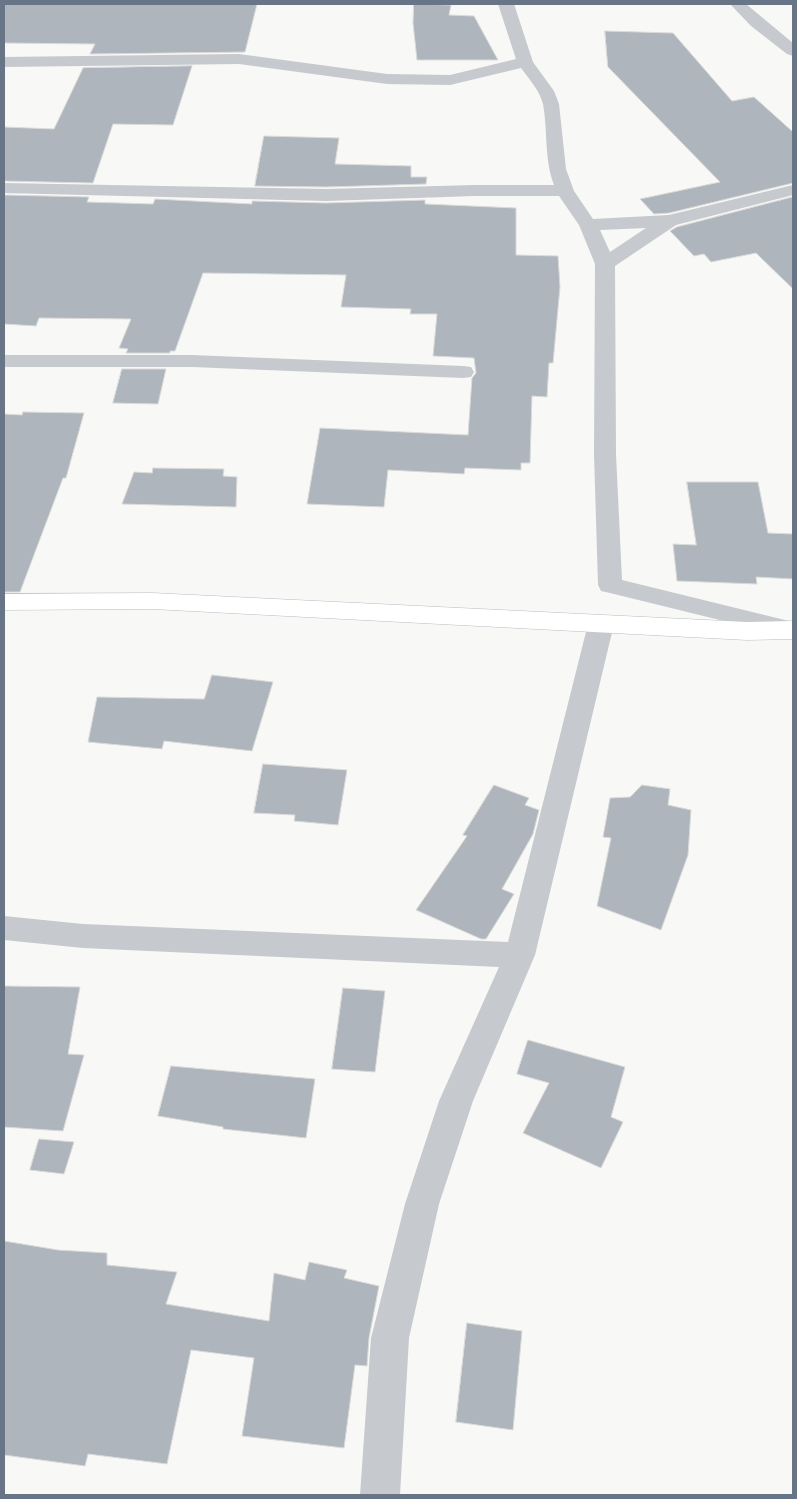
<!DOCTYPE html>
<html>
<head>
<meta charset="utf-8">
<style>
  body { margin:0 }
  #map { position:relative; width:797px; height:1499px; overflow:hidden; background:#f8f8f6; font-family:Commissioner,sans-serif }
  canvas { display:block }
  .frame { position:absolute; inset:0; border:5px solid #677587; pointer-events:none }
</style>
</head>
<body>
<div id="map">
<canvas width="797" height="1499"></canvas>
<div class="frame"></div>
</div>
<script>
const context = document.querySelector('canvas').getContext('2d');
context.lineJoin = 'round';
function fillPath(path, color) { context.fillStyle = color; context.fill(path, 'evenodd'); }
function stroke(path, color, width, dash) { context.strokeStyle = color; context.lineWidth = width; context.lineCap = dash ? 'butt' : 'round'; context.setLineDash(dash || []); context.stroke(path); }
const building = new Path2D(`
  M4 4H257L245 52 90 54 95 44 4 43Z
  M414 4 451 5 449 15 474 16 498 60H417L413 23Z
  M605 31 673 33 732 101 754 97 793 132V183L669 213 654 214 640 199 720 182 608 67Z
  M192 66 173 125 113 124 93 183 4 181V127L54 129 83 68Z
  M264 136 339 138 335 164 411 166V177H427L426 184 326 187 255 186Z
  M4 195 89 197 87 202 153 204 155 199 252 204V201L326 203 425 200V204L516 208V255L558 256 560 287 553 363H549L547 397 532 396 530 463H521V470L465 468 464 474 388 470 384 507 307 504 320 428 468 435 472 378 476 373 474 358 433 356 437 314H410L411 309 341 307 346 275 203 273 175 351H170V353H126L128 349 119 348 131 319 39 318 36 326 4 324Z
  M793 197V289L756 253 711 262 704 254 694 256 670 231 677 227Z
  M122 369H166L158 404 113 403Z
  M23 412 84 413 66 478H63L20 592H4V414L22 415Z
  M153 468 224 469 223 476 237 477 236 507 122 504 134 472 152 473Z
  M687 482H758L768 533 793 534V579L756 577 757 584 677 581 673 544 696 545Z
  M212 675 273 682 252 751 164 741 162 749 88 742 97 697 204 699Z
  M263 764 347 770 338 825 294 821 295 815 254 813Z
  M494 785 529 798 525 805 539 810 533 834 502 889 514 894 486 939H481L416 910 467 836 463 835Z
  M642 785 670 789 668 805 691 810 688 855 661 930 597 906 611 838 603 837 610 798 630 797Z
  M4 986 80 987 68 1054 84 1055 63 1131 4 1127Z
  M343 988 385 991 375 1072 332 1069Z
  M528 1040 625 1067 611 1117 623 1122 601 1168 523 1133 549 1083 517 1074Z
  M171 1066 315 1079 306 1138 223 1129V1127L158 1116Z
  M39 1139 74 1142 64 1174 30 1170Z
  M4 1241 58 1250 107 1253V1265L177 1272 166 1304 269 1321 274 1273 305 1280 309 1262 347 1270 344 1278 379 1286 369 1338 367 1366 355 1365 344 1448 242 1436 254 1358 191 1350 167 1464 88 1454 85 1466 4 1455Z
  M467 1323 522 1331 513 1430 456 1422Z`);
const street = new Path2D(`
  M498 4H514L533 62 554 91 559 104 566 169 574 191 593 219 669 215 793 185V195L676 225 615 266 616 454 622 580 793 622V638L610 593 601 591 598 585 594 454 595 264 579 225 559 196H475L326 201 4 193V183L326 189 475 185H554C544 159 548 132 543 104 540 91 529 79 521 68L450 85 387 84 239 64 4 67V57L239 54 387 74 450 75 516 59ZM646 228 610 252 600 230Z
  M730 4H746L793 43V56L787 54 751 26Z
  M4 355H192L463 366 471 367 474 372 471 377 463 378 192 367H4Z
  M601 615 610 618 614 624 535 955 473 1101 439 1204 409 1338 400 1495H360L371 1338 405 1204 439 1101 499 967 83 948 4 940V916L83 924 508 942 588 624 592 618Z`);
const secondary = new Path2D(`
  M152 593 747 622 793 621V639L747 640 152 609 4 610V594Z`);
fillPath(building, '#afb5bc');
stroke(building, '#dadad8', 1);
stroke(secondary, '#b8bcc2', 1);
fillPath(street, '#c6c9cd');
fillPath(secondary, '#fff');
</script>
</body>
</html>
